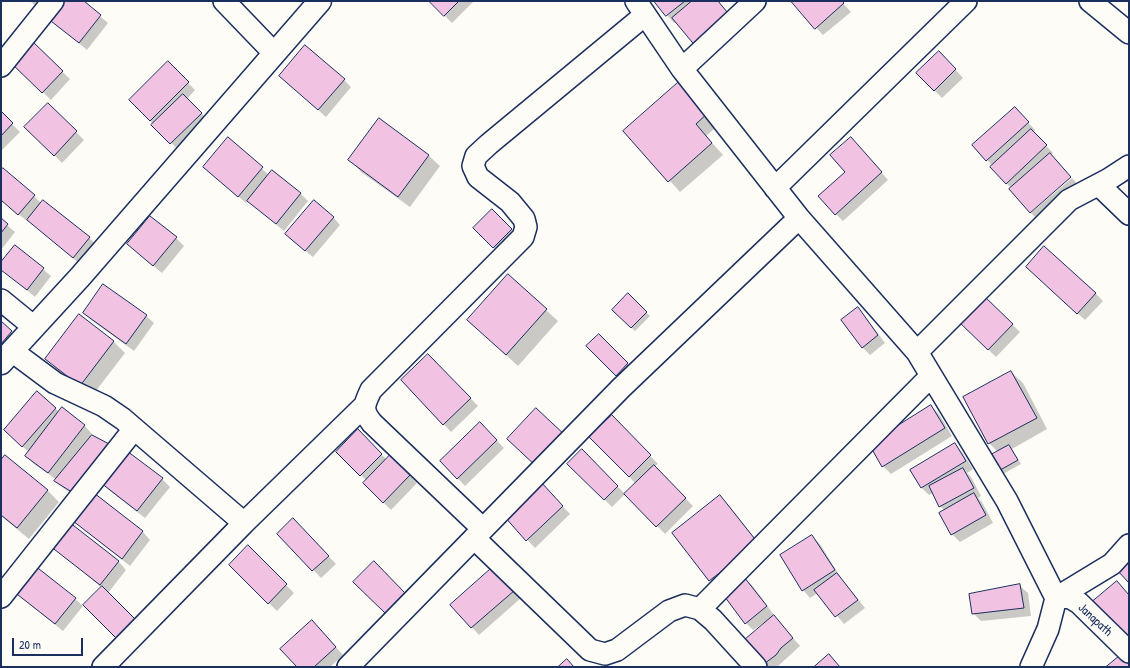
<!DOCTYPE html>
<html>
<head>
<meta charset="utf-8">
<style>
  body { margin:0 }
  #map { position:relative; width:1130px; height:668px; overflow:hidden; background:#fdfcf7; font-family:"Patrick Hand",sans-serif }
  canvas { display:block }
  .frame { position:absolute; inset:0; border:2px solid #1b2f5e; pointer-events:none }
  .scale { position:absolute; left:12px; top:638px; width:71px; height:18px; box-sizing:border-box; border:2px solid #1b2f5e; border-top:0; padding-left:5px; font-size:12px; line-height:14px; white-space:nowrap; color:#1b2f5e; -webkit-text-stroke:3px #fdfcf7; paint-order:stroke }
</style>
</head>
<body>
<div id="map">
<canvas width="1130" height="668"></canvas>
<div class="frame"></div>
<div class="scale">20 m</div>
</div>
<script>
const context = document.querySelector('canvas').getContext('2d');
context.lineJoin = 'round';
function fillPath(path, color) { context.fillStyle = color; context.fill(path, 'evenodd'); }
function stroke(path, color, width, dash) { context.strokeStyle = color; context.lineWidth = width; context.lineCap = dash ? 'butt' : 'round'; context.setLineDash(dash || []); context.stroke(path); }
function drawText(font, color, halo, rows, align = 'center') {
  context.font = font + ' "Patrick Hand",sans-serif'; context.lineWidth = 3; context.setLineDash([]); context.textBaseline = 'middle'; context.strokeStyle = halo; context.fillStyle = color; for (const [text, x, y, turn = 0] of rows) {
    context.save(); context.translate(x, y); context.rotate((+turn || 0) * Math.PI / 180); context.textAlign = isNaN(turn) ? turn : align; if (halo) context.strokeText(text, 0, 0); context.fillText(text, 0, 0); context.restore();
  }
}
const shadow = new Path2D(`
  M30 1H56L44 14Z
  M82 1 108 23 87 50 49 18Z
  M430 1H474L452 23Z
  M655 1H718L674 23Z
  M792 1H841L851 12 823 35Z
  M30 41 70 79 51 100 11 61Z
  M939 52 963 78 942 98 917 73Z
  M168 63 195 90 187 99 209 121 179 151 130 100Z
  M344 80 351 87 326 117 288 83Z
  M681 81 720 124 706 136 723 155 680 192 625 131Z
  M48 104 84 140 62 163 26 127Z
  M1 113 20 132 1 151Z
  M1022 116 1035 130 1033 132 1053 153 1051 155 1070 177 1011 188 991 167 993 166 987 160Z
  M228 139 269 175 301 194 308 201 284 231 248 201 246 203 212 174Z
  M858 146 888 180 843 221 836 214Z
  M428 155 440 166 410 207 361 172 350 160Z
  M1 171 34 196 42 204 89 238 97 245 81 265 28 220 27 221 1 200Z
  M1072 178 1078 185 1038 220 1031 213Z
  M492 210 519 237 501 255 474 228Z
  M333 217 340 225 313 257 294 242Z
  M1 220 15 232 1 250Z
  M176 238 184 246 162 273 136 251Z
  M15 246 51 276 35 297 1 269V264Z
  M1027 267 1095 293 1103 301 1085 320Z
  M508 275 558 321 518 366 468 320Z
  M628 295 650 316 635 331 613 310Z
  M983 296 1020 332 996 357 959 321Z
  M858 308 865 316 885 343 870 355 862 347Z
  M84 312 146 316 154 323 134 351 91 320Z
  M79 315 114 342 125 353 92 396 57 370 46 358Z
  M1 323 19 339 1 360Z
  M599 335 635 371 624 383 587 346Z
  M436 363 478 406 451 432 402 380Z
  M1011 372 1023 383 1047 429 1012 449 1021 464 999 476 998 452 989 443Z
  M931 406 939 414 952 436 891 474 883 466Z
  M55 408 59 412 62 409 85 426 92 434 91 435 110 446 83 501 63 488 56 481 57 480 34 464 26 456 29 452 12 438Z
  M612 416 658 464 654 467 693 506 665 534 626 494 636 484 591 437Z
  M480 423 504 448 465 486 441 461Z
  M358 431 387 460 390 456 417 483 391 510 364 483 366 480 337 452Z
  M954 444 962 452 973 469 967 473 971 477 981 496 978 498 982 502 993 523 960 542 952 534 945 511 940 506 933 493 929 495 922 488 911 470Z
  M582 450 625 494 612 507 568 464Z
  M5 456 48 491 59 502 29 539 1 516V461Z
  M162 479 170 487 145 518 110 491 102 483Z
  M548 491 570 514 535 548 505 516Z
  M94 495 143 532 150 540 130 566 82 528 75 521Z
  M720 497 731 508 768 555 721 592 710 580Z
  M69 523 119 562 126 570 108 593 52 546Z
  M301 527 336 564 321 578 279 534Z
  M812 536 820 544 841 578 865 608 844 624 818 593 810 598 803 590Z
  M248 547 294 593 277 611 230 565Z
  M374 563 412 601 393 620 355 582Z
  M494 568 521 598 479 635 452 605Z
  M744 578 752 585 774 615H773L800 646 777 667H763L766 623 765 622 753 630 746 623Z
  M1020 586 1028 593 1031 616 981 621 973 613Z
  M22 598 75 599 83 606 63 631Z
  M320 629 343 655 330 667H298Z`);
const building = new Path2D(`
  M61 1H84L101 15 79 43 47 18Z
  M429 1H459L444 16Z
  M654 1H685L666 16Z
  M692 1H718L732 18 697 48 672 18Z
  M791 1H842L844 3 815 29Z
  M30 39 63 71 42 93 9 61Z
  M305 45 345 79 318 110 279 76Z
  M939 51 956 69 934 91 916 73Z
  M168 61 189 82 150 121 129 100Z
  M681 80 709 112 696 124 712 143 668 182 623 131Z
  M183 94 202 113 170 144 151 125Z
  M48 103 77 131 54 156 24 127Z
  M1015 107 1029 122 986 161 972 145Z
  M1 111 13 123 1 136Z
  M379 118 429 155 398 197 348 160Z
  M1031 129 1047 145 1006 184 990 167Z
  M228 137 263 167 238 197 203 167Z
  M851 137 882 172 835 215 818 196 845 172 830 155Z
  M1050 153 1071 177 1030 213 1009 189Z
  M3 168 35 195 18 215 1 200V170Z
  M272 170 301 193 276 224 247 201Z
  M43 200 90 237 73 258 27 220Z
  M314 200 334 217 305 251 285 234Z
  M492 209 512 229 493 248 473 228Z
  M150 216 177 237 153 266 127 244Z
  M1 218 8 224 1 233Z
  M15 245 44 268 27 290 1 270V262Z
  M1044 246 1096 293 1077 314 1026 267Z
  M508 274 547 309 506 355 467 320Z
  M103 284 147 315 126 344 83 313Z
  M628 293 647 312 631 328 612 310Z
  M983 295 1013 324 988 350 958 321Z
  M858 307 878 335 862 348 841 320Z
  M79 314 114 341 80 386 45 359Z
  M1 321 12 331 1 344Z
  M599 334 628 363 616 376 586 346Z
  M428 354 471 398 443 425 401 380Z
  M1011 371 1037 418 988 444 963 397Z
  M37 391 56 408 22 447 4 430Z
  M931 405 945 428 882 467 869 444Z
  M62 407 85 425 48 473 25 456Z
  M536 408 566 436 537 467 507 439Z
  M612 415 651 455 629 477 589 437Z
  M480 422 497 440 457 479 440 461Z
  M358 429 382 454 360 476 336 452Z
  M92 435 111 445 75 494 54 481Z
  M955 443 966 461 921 488 910 470Z
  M1009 445 1018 460 995 473 987 457Z
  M582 449 618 486 604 500 567 464Z
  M127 451 163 478 137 511 101 483Z
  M5 455 48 490 17 528 1 515V460Z
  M390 455 410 475 383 503 363 483Z
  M654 465 686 498 656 527 624 494Z
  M963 468 974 488 939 507 929 486Z
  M541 482 563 506 526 541 504 516Z
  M94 493 143 531 122 559 73 521Z
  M974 493 986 515 951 535 939 513Z
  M720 495 758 543 709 581 672 533Z
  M293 518 329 556 312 571 277 534Z
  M69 522 119 561 100 585 50 546Z
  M812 535 835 570 802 591 780 555Z
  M248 545 287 584 268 604 229 565Z
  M1129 559V583L1117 570Z
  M374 561 405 593 385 613 353 582Z
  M34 565 76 598 55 624 13 591Z
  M494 566 515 590 471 628 450 605Z
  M837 573 858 600 835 617 814 590Z
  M744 577 767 606 745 624 722 593Z
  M1117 581 1129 595V637L1125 640 1092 602Z
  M1020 584 1024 608 972 614 969 594Z
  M102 586 140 624 121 643 83 605Z
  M774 615 793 638 781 648 776 655 761 666 741 643Z
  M312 620 336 647 314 667H297L280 649Z
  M829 654 840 667H814Z
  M1122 654 1129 662V667H1106Z
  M567 659 574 667H558Z`);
const street = new Path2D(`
  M224 1 274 53
  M636 1 682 69 799 218 917 352 1007 501 1056 598 1048 629 1031 667
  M1090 1 1129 33
  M1 66 53 1
  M682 69 755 1
  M1099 185 1129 214
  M775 188 966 1
  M1 300 34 327
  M12 351 55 383 104 406 123 419 244 523
  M917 352 1069 200 1109 179 1129 166
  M483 529 372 423C361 409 364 405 371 390L523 237 526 227 524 219 510 202 478 177 473 166 476 156 489 144 645 15
  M474 538 590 650 605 654 617 650 669 611 685 605 700 609 713 620 756 667
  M1 597 134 429
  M1056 598 1069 597 1079 603 1129 652
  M1056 598 1112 564 1129 545
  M700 609 931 376
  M103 667 244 523 364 406
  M348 667 621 388 799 218`);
const secondary = new Path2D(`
  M1 363 80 277 320 1`);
const streetNames = [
  ["Janapath",1095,620,43]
];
fillPath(shadow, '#0003');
fillPath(building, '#f2c2e3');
stroke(building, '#1b2f5e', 1);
stroke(street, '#1b2f5e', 24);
stroke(secondary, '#1b2f5e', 25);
stroke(street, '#fdfcf7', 21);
stroke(secondary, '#fdfcf7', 22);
drawText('13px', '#1b2f5e', '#fdfcf7', streetNames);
</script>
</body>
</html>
